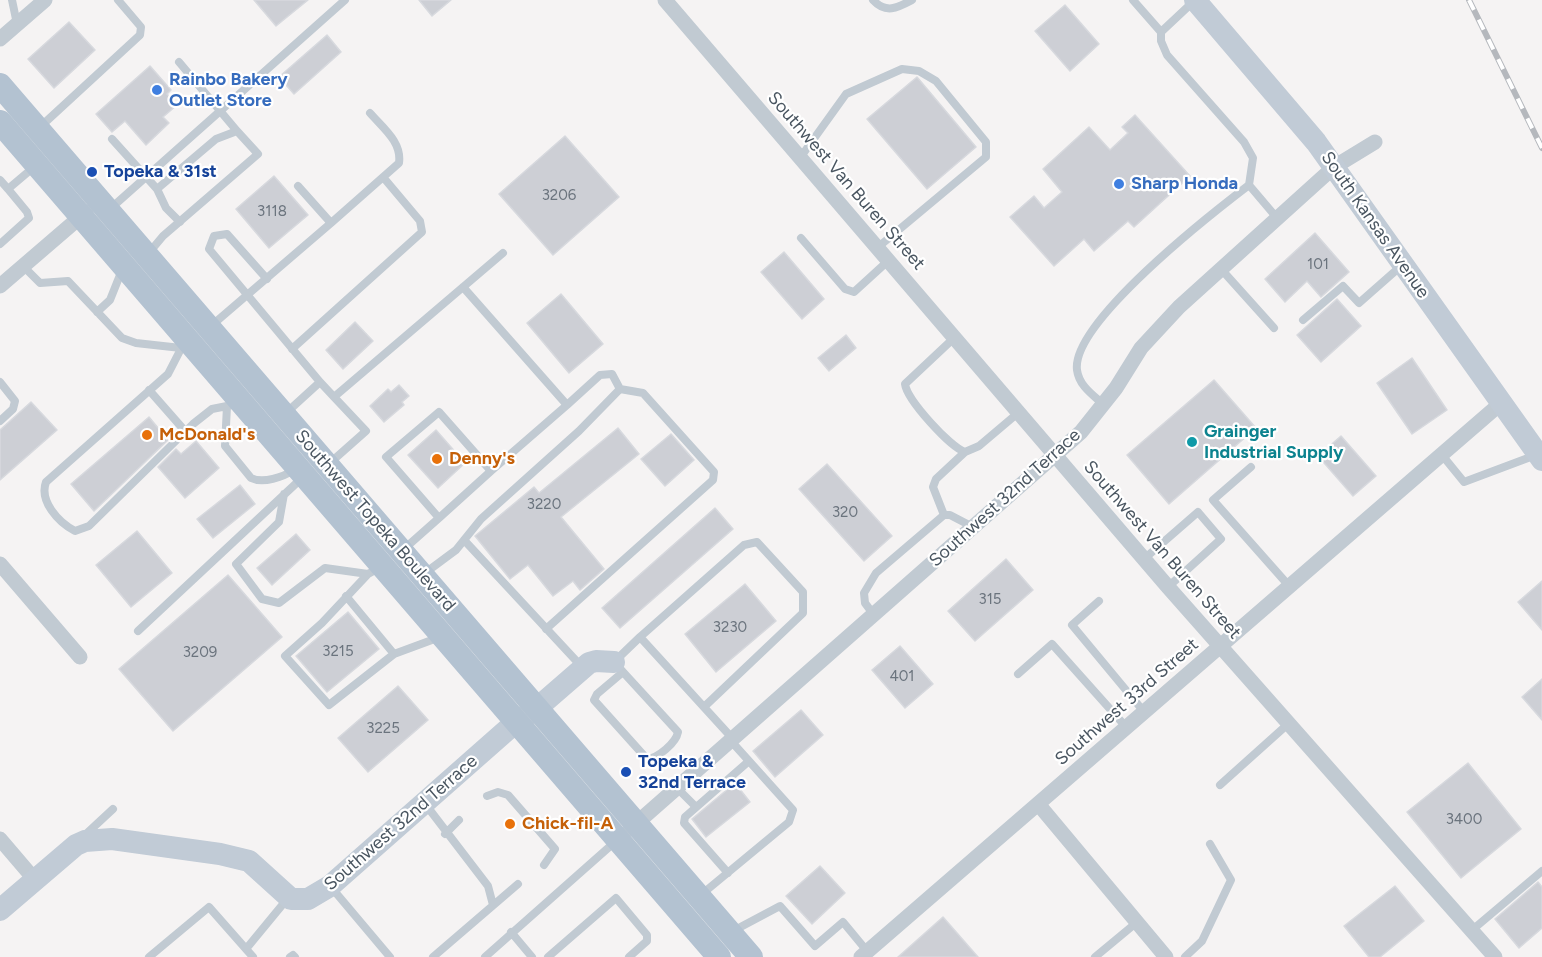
<!DOCTYPE html>
<html>
<head>
<meta charset="utf-8">
<style>
  body { margin:0 }
  canvas { display:block; background:#f5f3f3 }
</style>
</head>
<body>
<canvas width="1542" height="957"></canvas>
<script>
const context = document.querySelector('canvas').getContext('2d');
context.lineJoin = 'round';
function fillPath(path, color) { context.fillStyle = color; context.fill(path, 'evenodd'); }
function stroke(path, color, width, dash) { context.strokeStyle = color; context.lineWidth = width; context.lineCap = dash ? 'butt' : 'round'; context.setLineDash(dash || []); context.stroke(path); }
function drawText(font, color, halo, rows, align = 'center') {
  context.font = font + ' Figtree,sans-serif'; context.lineWidth = 4.5; context.setLineDash([]); context.textBaseline = 'middle'; context.strokeStyle = halo; context.fillStyle = color; for (const [text, x, y, turn = 0] of rows) {
    context.save(); context.translate(x, y); context.rotate((+turn || 0) * Math.PI / 180); context.textAlign = isNaN(turn) ? turn : align; if (halo) context.strokeText(text, 0, 0); context.fillText(text, 0, 0); context.restore();
  }
}
const building = new Path2D(`
  M254 0H308L276 26Z
  M419 0H451L432 16Z
  M1065 5 1099 44 1070 71 1035 31Z
  M69 22 95 50 54 88 28 59Z
  M327 35 341 52 294 94 279 77Z
  M150 66 171 90 167 94 177 105 163 117 169 123 146 145 125 121 112 132 96 114Z
  M917 77 976 147 927 189 867 119Z
  M1135 115 1190 176 1134 227 1128 221 1094 251 1084 239 1054 266 1010 217 1034 196 1044 208 1062 192 1043 169 1089 127 1110 150 1128 133 1122 127Z
  M565 136 619 197 553 255 499 194Z
  M274 176 308 215 269 248 236 209Z
  M1315 233 1349 272 1321 297 1307 281 1285 302 1265 279Z
  M784 252 824 299 802 319 761 272Z
  M561 294 603 344 569 373 527 323Z
  M1337 299 1361 326 1321 362 1297 335Z
  M355 322 373 341 343 369 326 350Z
  M846 335 856 348 829 371 818 358Z
  M1412 358 1447 410 1412 434 1377 383Z
  M1214 380 1256 428 1169 504 1127 455Z
  M399 385 409 396 402 402 404 405 384 422 370 406 388 389 391 392Z
  M31 402 57 430 0 480V430Z
  M149 417 168 440 94 511 71 484Z
  M618 428 639 454 561 517 604 569 580 590 573 581 553 596 528 565 510 579 475 536 534 487 539 493Z
  M436 430 465 463 438 488 408 455Z
  M671 434 694 460 665 486 641 459Z
  M1341 436 1376 476 1353 496 1318 456Z
  M196 441 219 468 185 498 158 467 176 449 181 454Z
  M827 464 892 536 864 561 799 489Z
  M240 485 255 504 213 538 197 519Z
  M715 508 733 529 620 628 602 608Z
  M137 531 172 573 131 607 96 565Z
  M296 534 310 550 272 585 257 568Z
  M1006 559 1033 590 975 641 948 611Z
  M228 575 282 637 173 731 119 669Z
  M1542 581V630L1518 602Z
  M745 584 776 621 716 672 685 634Z
  M348 612 379 649 327 692 296 656Z
  M900 646 933 684 905 708 872 670Z
  M1542 679V720L1522 697Z
  M398 686 428 720 368 772 338 738Z
  M801 710 823 735 775 777 753 751Z
  M1468 763 1521 829 1461 878 1407 812Z
  M735 783 750 802 706 837 692 819Z
  M820 866 845 893 812 924 786 896Z
  M1538 882 1542 887V928L1519 948 1495 919Z
  M1395 886 1424 921 1380 957H1369L1344 926Z
  M943 917 978 957H898Z`);
const lane = new Path2D(`
  M12 0 17 24
  M873 0C886 14 897 8 912 0
  M1133 0 1161 32
  M1194 1 1161 32V41L1167 55 1244 142 1253 158 1249 185 1277 218
  M179 62 237 131
  M39 128 140 35 141 27 118 0
  M112 139 157 189 216 139 237 131 258 154 163 236 148 254
  M800 158 846 94 902 69 919 71 936 81 986 142V157L877 248
  M0 180 8 189 34 167
  M157 189 166 208 180 222
  M110 209 345 0
  M331 223 399 163C402 142 383 128 370 113
  M801 238 845 289 854 292 888 261
  M0 244 29 218 27 212 8 189
  M23 266 40 283 68 281 122 338 136 343 181 348
  M1221 269 1274 328
  M267 279 227 234 214 236 209 249 320 382 286 413
  M97 312 110 300 122 270
  M1303 320 1343 286 1359 303 1401 266
  M211 326 331 223 298 186
  M954 338 905 384C907 400 950 447 965 452L979 446 1018 413
  M185 341 168 374 46 482C39 501 58 522 75 531L89 526 193 424 212 409 237 404
  M292 349 422 232 420 221 383 177
  M0 382 15 401 13 409 0 421
  M320 382 334 397
  M149 390 185 431
  M1104 405C1093 395 1079 386 1077 370 1071 323 1211 214 1249 185
  M227 406 225 446 251 478C263 484 283 477 294 470
  M1442 455 1464 482 1536 455
  M331 462 366 431 334 397 503 253
  M1251 467 1213 500 1290 587
  M284 494 279 522 236 564 262 599 279 603 325 568 368 574
  M944 515 933 487 936 479 965 452
  M439 518 491 471
  M464 540 582 667
  M404 549 439 518 386 457 439 412 491 471 567 405 463 287
  M1144 559 1198 512 1221 539 1168 587
  M379 568 368 574 322 623 285 656 329 705 394 654 440 637
  M425 573 456 550 481 519 579 431 620 389 612 374 600 375 567 405
  M346 596 394 654
  M1099 601 1072 625 1145 713
  M874 615 865 603 864 593 876 573 944 515H950L973 527
  M546 629 713 480 714 472 643 393 620 389
  M138 631 303 477
  M623 672 678 732C676 743 658 758 647 759L594 700 597 694 623 672 614 662 640 637
  M1018 674 1052 644 1127 728
  M704 707 803 613V592L757 542 744 545 640 637 733 739
  M1220 785 1288 724
  M677 788 696 807
  M487 796 498 792 508 795 555 849 544 865
  M426 805 488 886 493 905
  M445 834 459 820
  M85 835 113 809
  M728 873 684 823 685 817 749 761
  M331 887 390 957
  M702 894 789 822 793 810 731 741
  M733 931 780 906 815 946 843 922 867 951
  M1471 931 1542 871
  M511 932 532 957
  M149 957 209 907 246 949
  M253 957 246 949 288 898
  M290 957 293 955 295 957
  M433 957 518 884
  M485 957 616 841
  M548 957 616 898 647 935V941L629 957
  M1095 957 1136 923
  M1185 957 1202 941 1231 880 1210 844`);
const street = new Path2D(`
  M665 0 1168 587 1495 957
  M0 39 45 0
  M0 286 86 212
  M0 564 80 657
  M1039 805 1166 957
  M630 829 1081 432 1116 388 1141 348 1179 307 1334 167 1375 142
  M0 839 35 880
  M861 957 1500 404`);
const secondary = new Path2D(`
  M1195 0 1316 142 1542 460
  M0 910 76 845 85 841 112 839 220 854 249 861 291 899H308L330 886 516 722 536 709 589 663 596 661 614 662`);
const primary = new Path2D(`
  M0 85 751 957
  M0 122 719 957`);
const rail = new Path2D(`
  M1469 0 1542 148`);
const markers = [
  [157,90,6,"#3f7fe0"],
  [92,172,6,"#1a4fb4"],
  [1119,184,6,"#3f7fe0"],
  [147,435,6,"#e8710a"],
  [1192,442,6,"#0f9aa8"],
  [437,459,6,"#e8710a"],
  [626,772,6,"#1a4fb4"],
  [510,824,6,"#e8710a"]
];
const numberNames = [
  ["3206",559,196],
  ["3118",272,212],
  ["101",1318,265],
  ["3220",544,505],
  ["320",845,513],
  ["315",990,600],
  ["3230",730,628],
  ["3215",338,652],
  ["3209",200,653],
  ["401",902,677],
  ["3225",383,729],
  ["3400",1464,820]
];
const shopNames = [
  ["Rainbo Bakery",169,80],
  ["Outlet Store",169,101],
  ["Sharp Honda",1131,184]
];
const transitNames = [
  ["Topeka & 31st",104,172],
  ["Topeka &",638,762],
  ["32nd Terrace",638,783]
];
const streetNames = [
  ["Southwest Van Buren Street",846,181,49],
  ["South Kansas Avenue",1375,225,55],
  ["Southwest 32nd Terrace",1005,498,-42],
  ["Southwest Topeka Boulevard",375,521,49],
  ["Southwest Van Buren Street",1162,550,49],
  ["Southwest 33rd Street",1127,702,-41],
  ["Southwest 32nd Terrace",401,823,-41]
];
const cultureNames = [
  ["Grainger",1204,432],
  ["Industrial Supply",1204,453]
];
const foodNames = [
  ["McDonald's",159,435],
  ["Denny's",449,459],
  ["Chick-fil-A",522,824]
];
fillPath(building, '#cdcfd5');
stroke(building, '#d7d9de', 1.5);
stroke(lane, '#c1cad2', 8);
stroke(street, '#c1cad2', 15);
stroke(secondary, '#c1cbd6', 22);
stroke(primary, '#b3c2d1', 24);
stroke(rail, '#b5b8bd', 6);
stroke(rail, '#fff', 4, [11]);
for (const [x, y, r, color] of markers) { const dot = new Path2D(); dot.arc(x, y, r, 0, 2 * Math.PI); context.fillStyle = color; context.fill(dot); stroke(dot, '#fff', 2); }
drawText('15px', '#6b747e', null, numberNames);
drawText('bold 18px', '#366cbe', '#fff', shopNames, 'left');
drawText('bold 18px', '#164399', '#fff', transitNames, 'left');
drawText('18px', '#4a5661', '#fff', streetNames);
drawText('bold 18px', '#0d838f', '#fff', cultureNames, 'left');
drawText('bold 18px', '#c56008', '#fff', foodNames, 'left');
</script>
</body>
</html>
